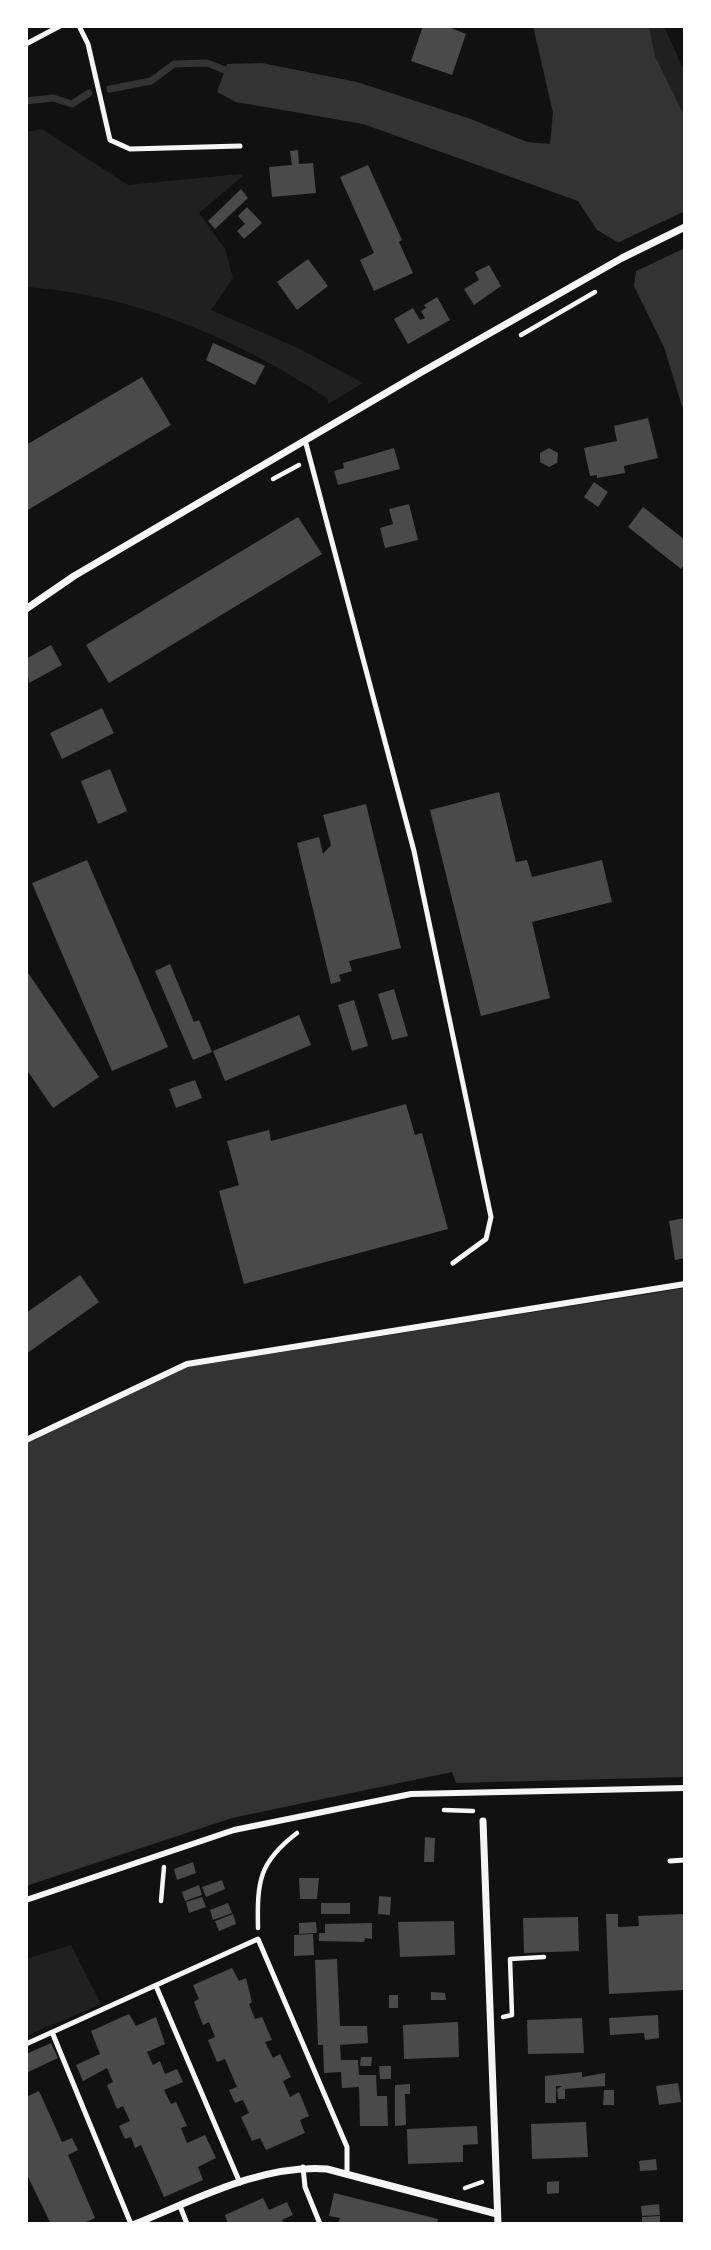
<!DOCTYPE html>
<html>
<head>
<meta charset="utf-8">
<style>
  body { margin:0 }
  #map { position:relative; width:711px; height:2250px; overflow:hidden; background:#111; font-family:"Varela Round",sans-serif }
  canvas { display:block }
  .frame { position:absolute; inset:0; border:28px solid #fff; pointer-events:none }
</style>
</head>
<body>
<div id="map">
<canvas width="711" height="2250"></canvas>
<div class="frame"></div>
</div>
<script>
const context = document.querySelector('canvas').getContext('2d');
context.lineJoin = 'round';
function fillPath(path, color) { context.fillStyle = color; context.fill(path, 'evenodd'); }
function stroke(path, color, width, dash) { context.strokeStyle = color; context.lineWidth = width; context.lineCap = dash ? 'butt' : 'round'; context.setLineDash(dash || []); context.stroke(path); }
const green = new Path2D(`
  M649 26H664L685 73V117L655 56Z
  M42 129 128 185 239 174 243 176 199 213 225 249 233 278 211 310 300 349 363 383 328 404V399C240 340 134 294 26 287V132Z
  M71 1945 101 2004 26 2036V1959Z`);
const water = new Path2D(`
  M533 26H649L655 56 685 117V416L664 347 634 286 636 272 619 243 597 230 578 201 363 124 236 102 217 92 227 64 262 63 357 82 471 119 527 142 550 144 553 113Z
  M685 1288V1777L456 1783 452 1772 232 1818 26 1886V1443L188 1367Z`);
const pier = new Path2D(`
  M685 211V248L632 273 615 244Z`);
const stream = new Path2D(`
  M110 89 151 81 174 64 207 63 230 72
  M26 101 53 98 72 104 89 93`);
const building = new Path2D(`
  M423 26H446L466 34 452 75 411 61Z
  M298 150 299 164 313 163 316 193 272 197 269 167 292 165 290 151Z
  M368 165 402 240 399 242 413 273 374 291 360 260 374 253 340 177Z
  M241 189 248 198 215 229 208 221Z
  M247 207 262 223 244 239 237 231 245 224 238 216Z
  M308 259 328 286 297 310 277 282Z
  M489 265 501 286 474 305 464 289 479 280 475 272Z
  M437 297 450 320 408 344 394 319 413 308 420 320 425 318 421 311 426 308 424 305Z
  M213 343 265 366 255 385 206 360Z
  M142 377 171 425 26 511V445Z
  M648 418 658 458 624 466 625 473 597 478V475L590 476 584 448 617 441 614 426Z
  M394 448 400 469 338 485 334 471 344 468 343 463Z
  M549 448 558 453 557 463 549 467 540 462V453Z
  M594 482 608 492 598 507 584 497Z
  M409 504 418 540 385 548 380 528 393 524 389 509Z
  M643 507 685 540V564L681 569 628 527Z
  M298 517 322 554 109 683 86 645Z
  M51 645 62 665 29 683 26 659Z
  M102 708 114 733 62 759 50 733Z
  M110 769 127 811 98 824 81 781Z
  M499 792 516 862 527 860 532 877 602 860 612 902 532 922 550 998 481 1016 430 810Z
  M366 804 401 948 349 961 352 971 339 975 341 981 331 984 297 843 319 837 323 854 331 845 323 815Z
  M87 860 168 1047 112 1071 32 883Z
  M170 964 194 1022 199 1020 212 1052 193 1060 155 971Z
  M26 970 99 1077 53 1108 26 1069Z
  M394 989 408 1036 392 1040 378 994Z
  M354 1000 368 1046 352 1051 338 1005Z
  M299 1015 311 1045 225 1081 213 1051Z
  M195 1080 202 1098 176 1108 169 1089Z
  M406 1104 415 1135 422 1133 448 1229 244 1284 219 1191 239 1185 227 1141 269 1130 271 1141Z
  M685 1218V1258L675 1260 669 1221Z
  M80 1275 99 1302 26 1354V1313Z
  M425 1837 435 1838 434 1862H424Z
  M193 1862 196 1873 177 1880 174 1869Z
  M299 1878H319L317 1899H300Z
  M222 1880 225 1889 206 1897 202 1887Z
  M199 1885 202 1895 185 1901 182 1892Z
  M379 1896 391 1897 390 1915 378 1914Z
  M202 1897 206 1907 189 1913 186 1902Z
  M228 1903 232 1913 213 1920 210 1910Z
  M321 1903H350V1914H321Z
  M233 1914 236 1924 219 1931 215 1921Z
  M606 1914H618V1927L639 1926 638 1916 685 1914V1990L609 1994Z
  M578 1917 579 1951 524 1953 523 1918Z
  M454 1921 455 1955 400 1957 398 1922Z
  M316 1922 317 1933 299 1934V1923Z
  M372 1923V1939L365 1938 364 1942 319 1941V1933H325V1924Z
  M313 1934 314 1955 294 1956V1935Z
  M337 1959 340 2026H367L368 2043 340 2045 341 2060H358L359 2075H376L377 2096H387L388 2126H360L359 2087 342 2088 341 2072 324 2073 323 2045H318L315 1960Z
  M232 1968 239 1981 246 1978 252 2002 249 2004 255 2019 262 2017 272 2040 265 2042 273 2058 280 2054 291 2077 283 2081 290 2097 299 2092 309 2116 300 2120 305 2133 266 2150 260 2138 252 2141 241 2117 249 2113 243 2100 235 2103 229 2090 237 2087 225 2059 217 2062 208 2040 215 2037 209 2022 203 2025 194 2002 199 1999 193 1985Z
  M431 1992 445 1993 446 2000H431Z
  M389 1995H398V2008H389Z
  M129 2014 136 2026 156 2017 165 2044 147 2052 153 2065 160 2061 165 2074 177 2069 183 2082 164 2090 171 2104 176 2102 187 2126 181 2128 187 2143 205 2135 216 2158 198 2167 203 2180 164 2197 141 2145 135 2148 131 2137 125 2139 119 2126 130 2121 123 2106 117 2109 107 2085 113 2082 107 2068 83 2081 76 2065 100 2054 91 2031Z
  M658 2015 659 2038 645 2040 644 2033 610 2035 609 2018Z
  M582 2018 584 2053 528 2054 527 2020Z
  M458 2022 459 2057 404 2059 403 2025Z
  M51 2043 58 2058 26 2073V2054Z
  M361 2057H372L371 2066H360Z
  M379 2066H391V2079H380Z
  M582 2072V2077L605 2073V2086L565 2089V2099H558L557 2089 562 2086H556V2103H545V2076Z
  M678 2083 681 2102 659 2105 656 2086Z
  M410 2084V2094H405L406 2125 395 2126V2085Z
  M604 2090H614V2105H603Z
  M39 2091 62 2142 72 2138 78 2150 68 2155 95 2218 82 2224H51L26 2173V2097Z
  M586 2122 588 2157 532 2159 531 2124Z
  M477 2126 478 2144 463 2145V2162L408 2164 407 2129Z
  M656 2159 657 2170 640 2171 639 2161Z
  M559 2181V2193L547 2194V2182Z
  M334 2193 438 2219 437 2224H338L340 2218 329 2216Z
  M263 2198 269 2210 287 2202 293 2215 282 2220 284 2224H228L225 2215Z
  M659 2204 660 2215 642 2216 641 2206Z
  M660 2216V2224H642V2217Z`);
const path = new Path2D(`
  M521 335 595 292
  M273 479 299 465
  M444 1810 473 1811
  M161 1901 164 1867
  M258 1928C257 1881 259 1862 297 1833
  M503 2017 512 2015 510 1959 544 1957
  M465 2188 482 2182`);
const service = new Path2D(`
  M79 26 88 44 110 140 130 149 240 146
  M26 44 60 26
  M305 440 414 851 491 1217 486 1239 453 1263
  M670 1861 685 1860
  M156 1986 240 2183
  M52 2032 131 2224
  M26 2044 258 1939 347 2147V2175
  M303 2167 305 2187 320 2224
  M180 2206 187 2224`);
const pedestrian = new Path2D(`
  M26 1440 187 1364 685 1284
  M26 1900 234 1830 411 1794 685 1788`);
const minor = new Path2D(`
  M26 609 74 576 420 373 622 258 685 227
  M483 1821 498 2224
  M135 2224C195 2200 261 2164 327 2169L497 2214`);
fillPath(green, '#202020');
fillPath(water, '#333');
fillPath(pier, '#111');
stroke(stream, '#333', 7);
fillPath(building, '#4a4a4a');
stroke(path, '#f5f5f5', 4.5);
stroke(service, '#f5f5f5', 5);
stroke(pedestrian, '#f5f5f5', 6);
stroke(minor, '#f5f5f5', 7);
</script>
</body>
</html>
